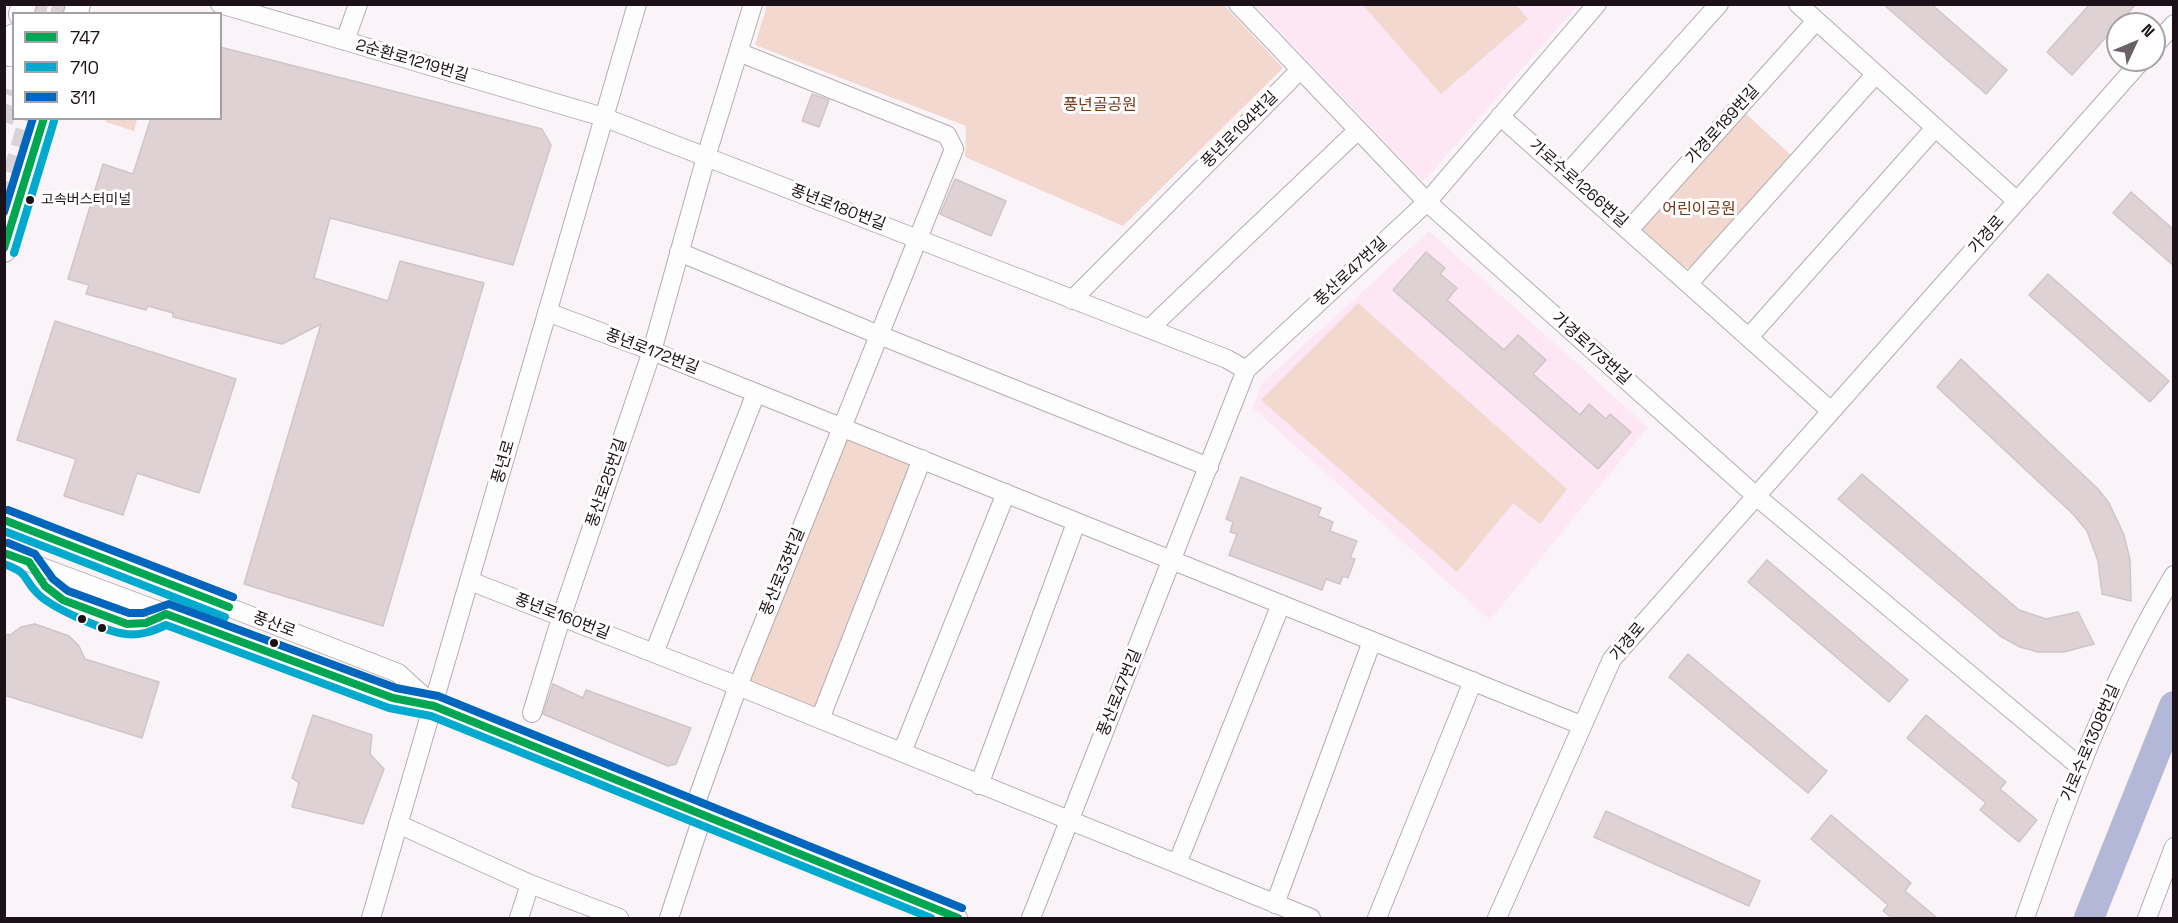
<!DOCTYPE html>
<html>
<head>
<meta charset="utf-8">
<style>
  body { margin:0 }
  #map { position:relative; width:2178px; height:923px; overflow:hidden; background:#faf4f8; font-family:"Space Grotesk",sans-serif }
  canvas { display:block }
  .frame { position:absolute; inset:0; border:6px solid #1d1119; pointer-events:none }
  .legend { position:absolute; left:12px; top:12px; width:210px; height:108px; box-sizing:border-box; background:#fff; border:2px solid #a5a0a3; margin:0; padding:8px 10px; list-style:none; font-size:18px; color:#1d1119 }
  .legend li { display:flex; align-items:center; gap:12px; height:30px }
  .legend b { width:30px; border:2px solid #a5a0a3 }
  .north { position:absolute; left:2106px; top:12px; width:60px; height:60px; box-sizing:border-box; background:#fff; border:2px solid #a5a0a3; border-radius:50%; rotate:46deg; font-size:16px; font-weight:700; line-height:24px; text-align:center; color:#1d1119 }
  .north::after { content:''; display:block; margin:auto; width:21px; height:27px; background:#6a6067; clip-path:polygon(50% 0,100% 100%,50% 72%,0 100%) }
</style>
</head>
<body>
<div id="map">
<canvas width="2178" height="923"></canvas>
<div class="frame"></div>
<ul class="legend">
<li><b style="height:8px;background:#00a651"></b>747</li>
<li><b style="height:8px;background:#00a9ce"></b>710</li>
<li><b style="height:8px;background:#0065bd"></b>311</li>
</ul>
<div class="north">N</div>
</div>
<script>
const context = document.querySelector('canvas').getContext('2d');
context.lineJoin = 'round';
function fillPath(path, color) { context.fillStyle = color; context.fill(path, 'evenodd'); }
function stroke(path, color, width, dash) { context.strokeStyle = color; context.lineWidth = width; context.lineCap = dash ? 'butt' : 'round'; context.setLineDash(dash || []); context.stroke(path); }
function drawText(font, color, halo, rows, align = 'center') {
  context.font = font + ' "Space Grotesk","Noto Sans KR",sans-serif'; context.lineWidth = 6; context.setLineDash([]); context.textBaseline = 'middle'; context.strokeStyle = halo; context.fillStyle = color; for (const [text, x, y, turn = 0] of rows) {
    context.save(); context.translate(x, y); context.rotate((+turn || 0) * Math.PI / 180); context.textAlign = isNaN(turn) ? turn : align; if (halo) context.strokeText(text, 0, 0); context.fillText(text, 0, 0); context.restore();
  }
}
const built = new Path2D(`
  M1255 5H1578L1423 182Z
  M1429 231 1648 427 1490 620 1253 408 1262 383Z`);
const green = new Path2D(`
  M1224 5 1283 68 1123 226 965 157 966 126 755 45 767 5Z
  M1363 5H1516L1528 19 1441 94Z
  M1743 111 1793 157 1694 267 1684 268 1642 233 1641 222Z
  M107 119V118L137 119 134 131 106 122Z
  M1358 303 1567 489 1540 524 1513 503 1457 572 1261 400Z
  M846 438 910 464 815 709 747 682Z`);
const river = new Path2D(`
  M2089 918 2174 706`);
const building = new Path2D(`
  M1883 4H1931L2007 70 1986 94Z
  M2090 4H2136L2072 75 2047 52Z
  M220 47 542 129 551 145 513 265 330 218 314 278 388 301 400 261 484 283 383 626 244 584 321 324 282 344 173 317V313L148 306 146 310 86 294 89 285 68 279 103 164 133 174 151 118H220Z
  M812 94 829 100 819 127 802 121Z
  M955 179 1006 201 991 236 940 214Z
  M2131 192 2174 230V266L2113 213Z
  M1426 252 1445 268 1440 274 1457 288 1447 300 1504 350 1518 335 1546 360 1533 374 1580 415 1589 404 1606 419 1610 414 1631 432 1598 469 1393 290Z
  M2048 274 2169 381 2150 402 2029 295Z
  M55 321 236 379 199 493 137 473 123 515 64 496 76 459 17 440Z
  M1961 359 2098 489 2109 503 2124 535 2130 560 2131 601 2102 594 2098 561 2087 531 2073 514 1937 387Z
  M1862 474 2019 610 2046 619 2078 612 2094 644 2064 652H2038L2020 647 2000 636 1838 499Z
  M1241 477 1321 508 1318 516 1333 522 1330 531 1357 541 1350 558 1355 559 1348 578 1343 576 1340 584 1326 579 1322 590 1229 555 1237 534 1230 532 1233 522 1226 519Z
  M1767 560 1908 680 1889 702 1748 582Z
  M35 624 69 636 79 646 85 659 159 682 142 738 4 695V634L10 635 21 627Z
  M1688 654 1827 771 1808 793 1669 677Z
  M553 684 583 698 586 690 691 728 676 764 668 766 543 714Z
  M313 715 372 735 370 754 384 769 363 824 292 807 299 783 292 778Z
  M1926 715 2006 782 2000 789 2037 820 2019 842 1980 810 1986 803 1907 738Z
  M1606 811 1760 881 1749 906 1594 837Z
  M1831 815 1911 883 1905 891 1937 918H1892L1883 911 1888 905 1811 839Z`);
const minorTunnel = new Path2D(`
  M37 14 39 4
  M59 14 62 4
  M4 122 14 91
  M4 199 28 118`);
const minor = new Path2D(`
  M220 4 603 117 1227 359 1246 370
  M1238 4 1427 202 1756 496 2079 766
  M1798 4 2017 201
  M345 41 358 4
  M2154 46 2174 24
  M1500 116 1831 411
  M1567 174 1719 4
  M1629 230 1816 21
  M679 252 879 335 1209 467
  M1689 283 1875 75
  M1072 300 1300 70
  M547 312 652 351 1581 725
  M1149 329 1358 130
  M1749 337 1935 128
  M4 520 398 673 432 704
  M4 553 393 698 434 706 958 918
  M470 581 738 686 1311 918
  M654 653 756 393
  M532 713 561 618 652 351 706 157 753 4
  M820 719 922 459
  M902 752 1006 493
  M979 785 1076 523
  M693 811 738 686 954 149 947 135 738 52
  M398 824 530 884 619 918
  M1177 864 1281 604
  M1275 904 1372 641
  M371 918 637 4
  M519 918 530 884
  M669 918 703 815
  M1031 918 1246 370 1427 202 1597 4
  M1377 918 1473 681
  M1497 918 1612 659 2142 60
  M2025 918C2067 798 2107 685 2174 575
  M2147 918 2174 847`);
const major = new Path2D(`
  M21 14 24 4
  M76 14 78 4
  M9 54 14 36
  M4 250 44 118`);
const bus1 = new Path2D(`
  M4 248 44 118
  M4 520 229 607
  M4 553 29 562 45 586 63 600 127 624 146 623 166 614 393 698 434 706 958 918`);
const bus2 = new Path2D(`
  M14 253 54 121
  M4 531 225 617
  M4 564C31 574 21 577 38 594 52 608 106 632 126 634 141 636 153 631 166 625L389 708 431 716 931 918`);
const bus3 = new Path2D(`
  M4 212 33 118
  M8 510 233 597
  M8 543 35 554 53 579 68 591 129 613H143L169 604 396 688 438 696 962 908`);
const markers = [
  [30,200,5,"#1d1119"],
  [82,619,5,"#1d1119"],
  [102,628,5,"#1d1119"],
  [274,643,5,"#1d1119"]
];
const busNames = [
  ["고속버스터미널",41,200]
];
const streetNames = [
  ["2순환로1219번길",412,61,16],
  ["가경로189번길",1723,125,-48],
  ["풍년로194번길",1240,130,-45],
  ["가로수로1266번길",1578,184,41],
  ["풍년로180번길",838,208,21],
  ["가경로",1987,235,-49],
  ["풍산로47번길",1351,272,-43],
  ["가경로173번길",1591,349,42],
  ["풍년로172번길",652,352,21],
  ["풍년로",504,462,-74],
  ["풍산로25번길",607,483,-71],
  ["풍산로33번길",783,572,-68],
  ["풍년로160번길",562,617,21],
  ["풍산로",274,625,21],
  ["가경로",1628,642,-50],
  ["풍산로47번길",1120,693,-68],
  ["가로수로1308번길",2091,743,-67]
];
const parkNames = [
  ["풍년골공원",1100,106],
  ["어린이공원",1699,210]
];
fillPath(built, '#fde7f5');
fillPath(green, '#f2d8cf');
stroke(river, '#b3b8d8', 30);
fillPath(building, '#ded2d4');
stroke(building, '#d0c5c8', 1.5);
stroke(minorTunnel, '#d9d2d7', 18, [18, 9]);
stroke(minor, '#b5acb2', 20);
stroke(major, '#b5acb2', 26);
stroke(minor, '#fefdfe', 18);
stroke(major, '#fefdfe', 24);
stroke(bus1, '#00a651', 8);
stroke(bus2, '#00a9ce', 8);
stroke(bus3, '#0065bd', 8);
for (const [x, y, r, color] of markers) { const dot = new Path2D(); dot.arc(x, y, r, 0, 2 * Math.PI); context.fillStyle = color; context.fill(dot); stroke(dot, '#fff', 2); }
drawText('14px', '#1d1119', '#fff', busNames, 'left');
drawText('16px', '#1d1119', '#fff', streetNames);
drawText('16px', '#743919', '#fff', parkNames);
</script>
</body>
</html>
